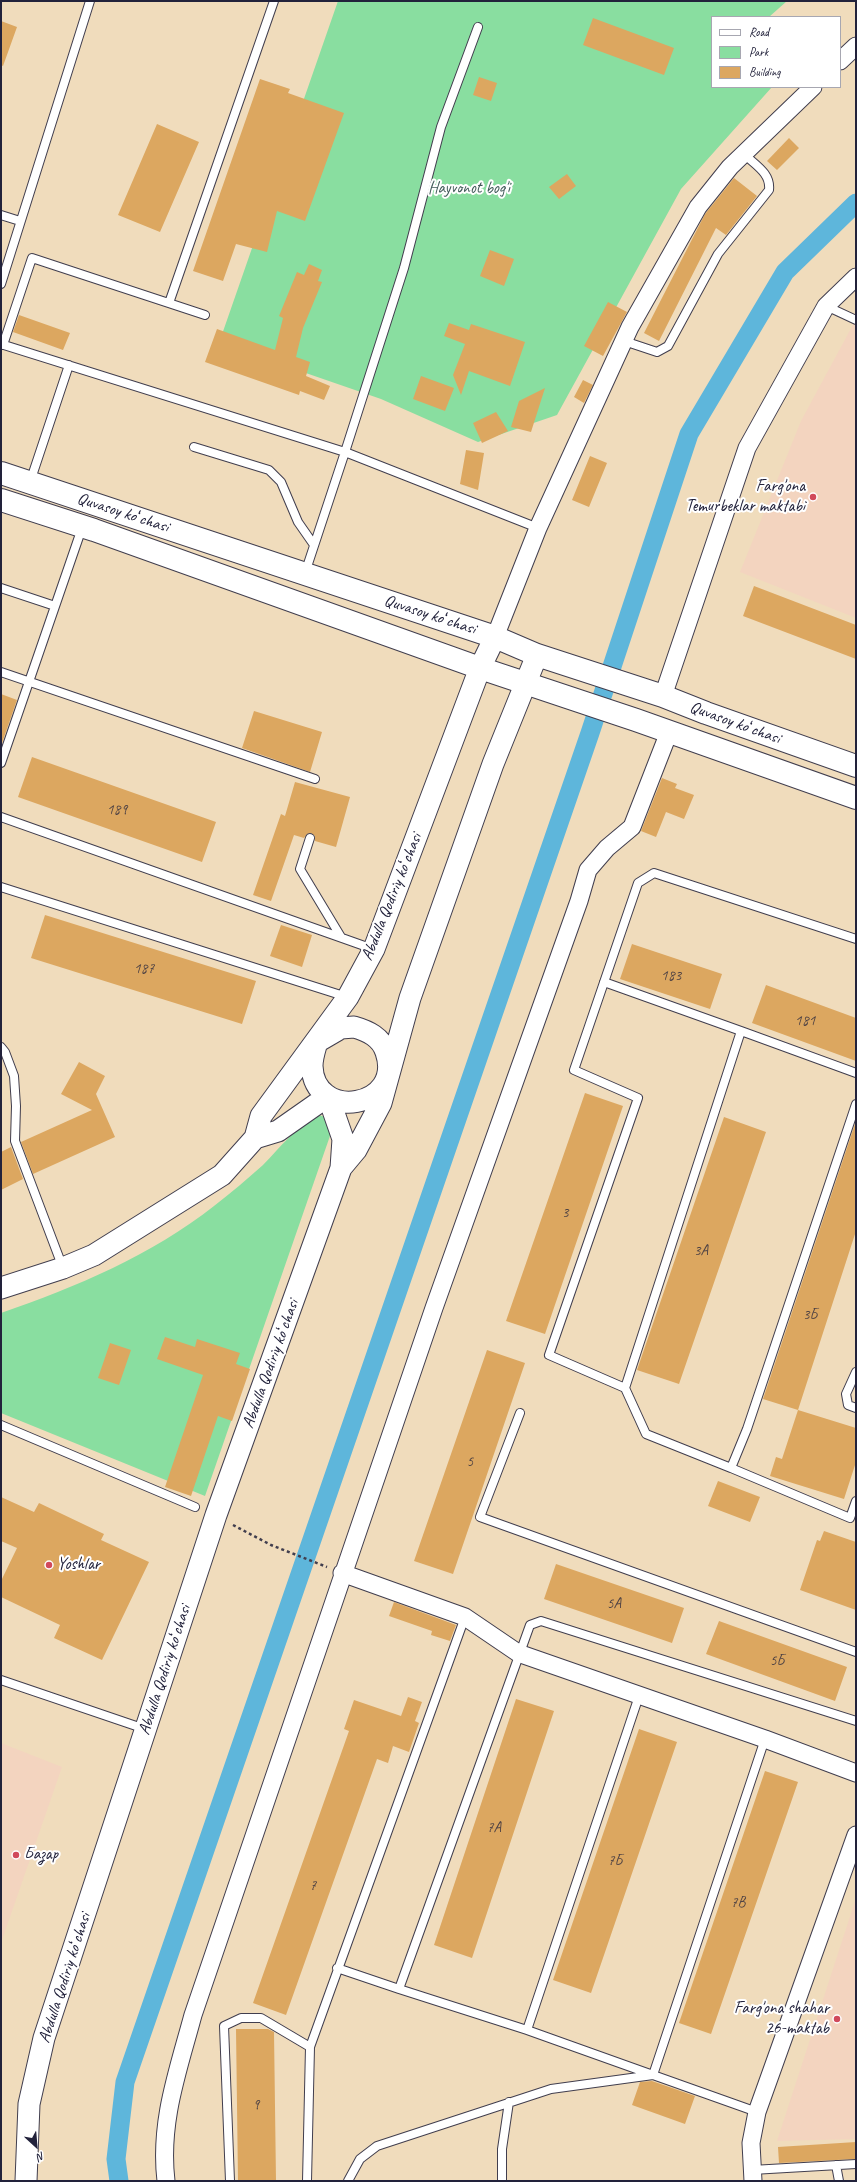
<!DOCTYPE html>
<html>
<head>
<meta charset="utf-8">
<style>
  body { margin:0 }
  #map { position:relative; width:857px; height:2182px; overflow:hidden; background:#f0dcbc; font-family:Caveat,sans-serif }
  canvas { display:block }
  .frame { position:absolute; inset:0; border:2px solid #22223b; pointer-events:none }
  .legend { position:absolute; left:711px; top:16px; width:130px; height:72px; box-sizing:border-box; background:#fff; border:1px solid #a7a7b1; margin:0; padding:5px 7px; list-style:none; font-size:12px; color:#22223b }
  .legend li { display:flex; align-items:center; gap:8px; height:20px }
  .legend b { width:20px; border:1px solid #a7a7b1 }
  .north { position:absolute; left:16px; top:2126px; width:40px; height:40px; -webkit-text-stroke:3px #fff; paint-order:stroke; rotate:154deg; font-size:11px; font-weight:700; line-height:16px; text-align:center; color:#22223b }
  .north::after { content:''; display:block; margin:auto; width:14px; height:18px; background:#22223b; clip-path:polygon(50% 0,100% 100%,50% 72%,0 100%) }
</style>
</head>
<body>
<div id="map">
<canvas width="857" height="2182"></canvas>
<div class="frame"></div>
<ul class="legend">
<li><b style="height:5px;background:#fff"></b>Road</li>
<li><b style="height:11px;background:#89dea0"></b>Park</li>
<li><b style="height:11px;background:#dca760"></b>Building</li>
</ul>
<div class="north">N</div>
</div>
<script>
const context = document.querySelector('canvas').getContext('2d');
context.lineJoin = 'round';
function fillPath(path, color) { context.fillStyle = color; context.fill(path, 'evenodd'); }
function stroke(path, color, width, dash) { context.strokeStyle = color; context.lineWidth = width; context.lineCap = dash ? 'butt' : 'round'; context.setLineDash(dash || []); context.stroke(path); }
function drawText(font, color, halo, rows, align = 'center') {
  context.font = font + ' Caveat,sans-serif'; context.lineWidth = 4; context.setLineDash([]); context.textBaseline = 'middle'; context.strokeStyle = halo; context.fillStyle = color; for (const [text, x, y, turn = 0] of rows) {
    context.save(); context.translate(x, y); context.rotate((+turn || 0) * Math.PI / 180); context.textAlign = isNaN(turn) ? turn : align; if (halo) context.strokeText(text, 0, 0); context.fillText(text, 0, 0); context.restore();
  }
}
const built = new Path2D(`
  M856 319V618L740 572 801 421Z
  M1 1743 62 1767 1 1943Z
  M856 1898V2139L777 2141Z`);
const green = new Path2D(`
  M338 1H787L769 17H712V87H772L681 189 557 415 478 442 381 399 219 343Z
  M319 1115 325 1117 331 1133 205 1496 1 1413V1313C76 1287 152 1255 214 1206 231 1193 247 1179 263 1165 280 1148 296 1126 319 1115Z`);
const canal = new Path2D(`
  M119 2181 116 2159 125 2082 590 733 689 434 785 272 856 203`);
const building = new Path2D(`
  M593 18 674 48 664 75 583 45Z
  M1 21 17 27 3 66 1 65Z
  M479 77 497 83 491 101 473 95Z
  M260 79 290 89 288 93 344 113 305 221 277 211 267 252 236 244 223 281 193 271Z
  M157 124 199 142 160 232 118 215Z
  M789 138 799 148 777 170 767 161Z
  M567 174 576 186 559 199 549 187Z
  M734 178 757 196 726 235 716 228 659 341 644 333 705 214Z
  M490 250 514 259 504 286 480 276Z
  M309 264 322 270 318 281 322 282 303 328 296 357 310 362 306 376 330 386 324 400 300 391 299 395 205 362 217 329 275 350 283 318 279 316 297 272 304 275Z
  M608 302 627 312 603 356 584 346Z
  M19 315 70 333 63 350 13 332Z
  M449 323 469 330 471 324 525 342 510 386 469 371 461 395 453 375 465 344 444 336Z
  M421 376 454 388 445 411 413 399Z
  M583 380 593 385 584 403 574 397Z
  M545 388 531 432 511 427 519 401Z
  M496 412 508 431 482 443 473 423Z
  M466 450 484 453 478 490 460 484Z
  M590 456 607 463 589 507 572 500Z
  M754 586 856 625V659L743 616Z
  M1 694 17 700 1 746Z
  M254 711 322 732 310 772 242 748Z
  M32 757 216 822 202 862 18 797Z
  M662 778 677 784 675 788 694 795 684 819 666 812 656 837 641 831Z
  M295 782 350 797 336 847 315 841V836L311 833 307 834 304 838 294 835 271 901 253 895 281 814 285 816Z
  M45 915 256 981 242 1024 31 958Z
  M281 925 312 935 302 967 270 956Z
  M632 944 722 974 710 1009 620 979Z
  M766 985 856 1018V1061L752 1023Z
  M79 1062 105 1076 96 1094 115 1137 33 1174 21 1142 92 1110 61 1094Z
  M585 1093 623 1106 545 1334 506 1321Z
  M724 1117 766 1132 679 1384 637 1370Z
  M856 1121V1231L798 1410 763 1399Z
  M11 1147 23 1179 1 1190V1152Z
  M165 1337 195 1347 197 1339 240 1353 236 1364 250 1369 232 1421 218 1416 191 1496 165 1487 203 1375 157 1359Z
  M110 1343 131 1350 119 1385 98 1378Z
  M487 1350 525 1363 453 1574 414 1561Z
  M798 1410 856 1428V1462L844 1499 770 1476 776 1457 782 1459Z
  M718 1481 760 1497 750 1522 708 1506Z
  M1 1497 34 1512 39 1503 104 1534 101 1540 149 1562 102 1660 54 1638 60 1625 1 1597V1581L17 1548 1 1541Z
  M824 1531 856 1542V1610L800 1590 817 1540 820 1541Z
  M556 1564 684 1608 672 1643 544 1599Z
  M394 1602 456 1625 450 1641 431 1635 432 1631 389 1616Z
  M719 1621 847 1667 835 1701 706 1654Z
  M408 1697 422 1702 415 1721 419 1723 409 1752 393 1746 388 1763 377 1759 286 2015 253 2003 349 1731 344 1729 354 1700 401 1716Z
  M516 1699 554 1711 472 1958 434 1945Z
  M639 1729 677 1742 591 1993 553 1980Z
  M765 1771 798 1782 711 2034 679 2023Z
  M236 2029H268L274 2032 276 2181H238Z
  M652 2081 695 2096 685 2124 632 2105 640 2082Z
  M856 2142V2159L779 2163 778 2147Z`);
const path = new Path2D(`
  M233 1525 271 1545 327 1567`);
const service = new Path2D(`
  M478 27 441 127 404 268 345 452 538 528
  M1 215 20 221
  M1 284 90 1
  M169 303 274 1
  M826 306 856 320
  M624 341 657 352 668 346 718 254 769 190C771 173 755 165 744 154
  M1 344 345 452 305 573
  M3 345 32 258 205 315
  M194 447 269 470 281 482 298 522 314 545
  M30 482 69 365
  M1 588 55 606
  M1 672 315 779
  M1 763 82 528
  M1 817 373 949
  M310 838 300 869 341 937
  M1 887 347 997
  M604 982 741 1031 625 1388 549 1355 638 1098 574 1070 638 883 654 873 856 939
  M741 1031 856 1073
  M1 1047 5 1052 14 1076 16 1106 15 1141 63 1268
  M856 1372 846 1394 848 1405 856 1408
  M625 1388 646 1434 731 1468 747 1429 856 1104
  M520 1413 480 1517 856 1652
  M1 1425 195 1507
  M731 1468 850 1518 856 1501
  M1 1680 145 1729
  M639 1696 527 2030 653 2075 765 1739
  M337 1968 399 1989
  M527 2030 399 1989 530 1625 541 1621 856 1721
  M836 2165 839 2181
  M752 2170 856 2164
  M230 2181 224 2026 241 2018H261L310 2047
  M307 2181 310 2047 465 1617
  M348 2181 360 2159 377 2146 551 2089 653 2075 757 2112
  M502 2181V2149L509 2102`);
const minor = new Path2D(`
  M840 61 856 46
  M495 637 538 528 630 327 698 207 730 167 813 87
  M663 696 747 448 826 306 856 277
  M342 1573 465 1617 518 1653 765 1739 856 1773
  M166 2181C159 2122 178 2071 193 2015L434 1308 579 901 588 870 607 848 632 827 669 732
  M753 2181 751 2143 757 2112 856 1835`);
const tertiary = new Path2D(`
  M354 1027C368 1031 381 1037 386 1052 405 1108 314 1123 312 1066 312 1058 315 1049 317 1042L341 1028Z
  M341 1168 356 1150 381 1103 410 998 493 764 537 655
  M1 1288 63 1268 94 1255 222 1175 255 1138 261 1116 348 997 374 949 480 668 495 637
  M26 2181 29 2104 44 2038 216 1515 341 1168 343 1139 328 1096 278 1131 255 1138`);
const primary = new Path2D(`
  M1 473 495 637 537 655 663 696 706 713 856 766
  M1 500 94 530 480 668 636 720 856 798`);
const markers = [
  [813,497,4,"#d1495b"],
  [49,1565,4,"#d1495b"],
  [16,1855,4,"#d1495b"],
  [837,2019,4,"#d1495b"]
];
const numberNames = [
  ["189",117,810],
  ["187",144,969],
  ["183",671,976],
  ["181",805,1021],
  ["3",565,1213],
  ["3А",701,1251],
  ["3Б",810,1315],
  ["5",470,1462],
  ["5А",614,1604],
  ["5Б",777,1661],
  ["7А",494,1828],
  ["7Б",615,1861],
  ["7",313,1886],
  ["7В",738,1903],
  ["9",256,2105]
];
const parkNames = [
  ["Hayvonot bog'i",469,189]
];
const poiNames = [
  ["Farg'ona",805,487],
  ["Temurbeklar maktabi",805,507],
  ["Yoshlar",57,1565,"left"],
  ["Базар",24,1855,"left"],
  ["Farg'ona shahar",829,2009],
  ["26-maktab",829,2029]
];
const streetNames = [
  ["Quvasoy koʻchasi",123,513,18],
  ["Quvasoy koʻchasi",430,615,18],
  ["Quvasoy koʻchasi",735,723,20],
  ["Abdulla Qodiriy koʻchasi",392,897,-68],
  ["Abdulla Qodiriy koʻchasi",271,1364,-70],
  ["Abdulla Qodiriy koʻchasi",165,1670,-72],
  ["Abdulla Qodiriy koʻchasi",65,1978,-72]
];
fillPath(built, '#f3d4bf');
fillPath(green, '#89dea0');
stroke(canal, '#5eb6db', 19);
fillPath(building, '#dca760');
stroke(service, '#413e4e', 10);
stroke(minor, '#413e4e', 19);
stroke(tertiary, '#413e4e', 23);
stroke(primary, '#413e4e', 24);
stroke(path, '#413e4e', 2.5, [3, 3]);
stroke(service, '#fff', 8);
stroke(minor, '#fff', 17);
stroke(tertiary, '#fff', 21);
stroke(primary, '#fff', 22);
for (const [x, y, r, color] of markers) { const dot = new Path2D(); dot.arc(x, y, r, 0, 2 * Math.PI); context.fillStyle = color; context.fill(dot); stroke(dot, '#fff', 1.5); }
drawText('15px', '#504344', null, numberNames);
drawText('17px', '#415a59', '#fff', parkNames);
drawText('17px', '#22223b', '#fff', poiNames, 'right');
drawText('17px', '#22223b', '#fff', streetNames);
</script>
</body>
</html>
